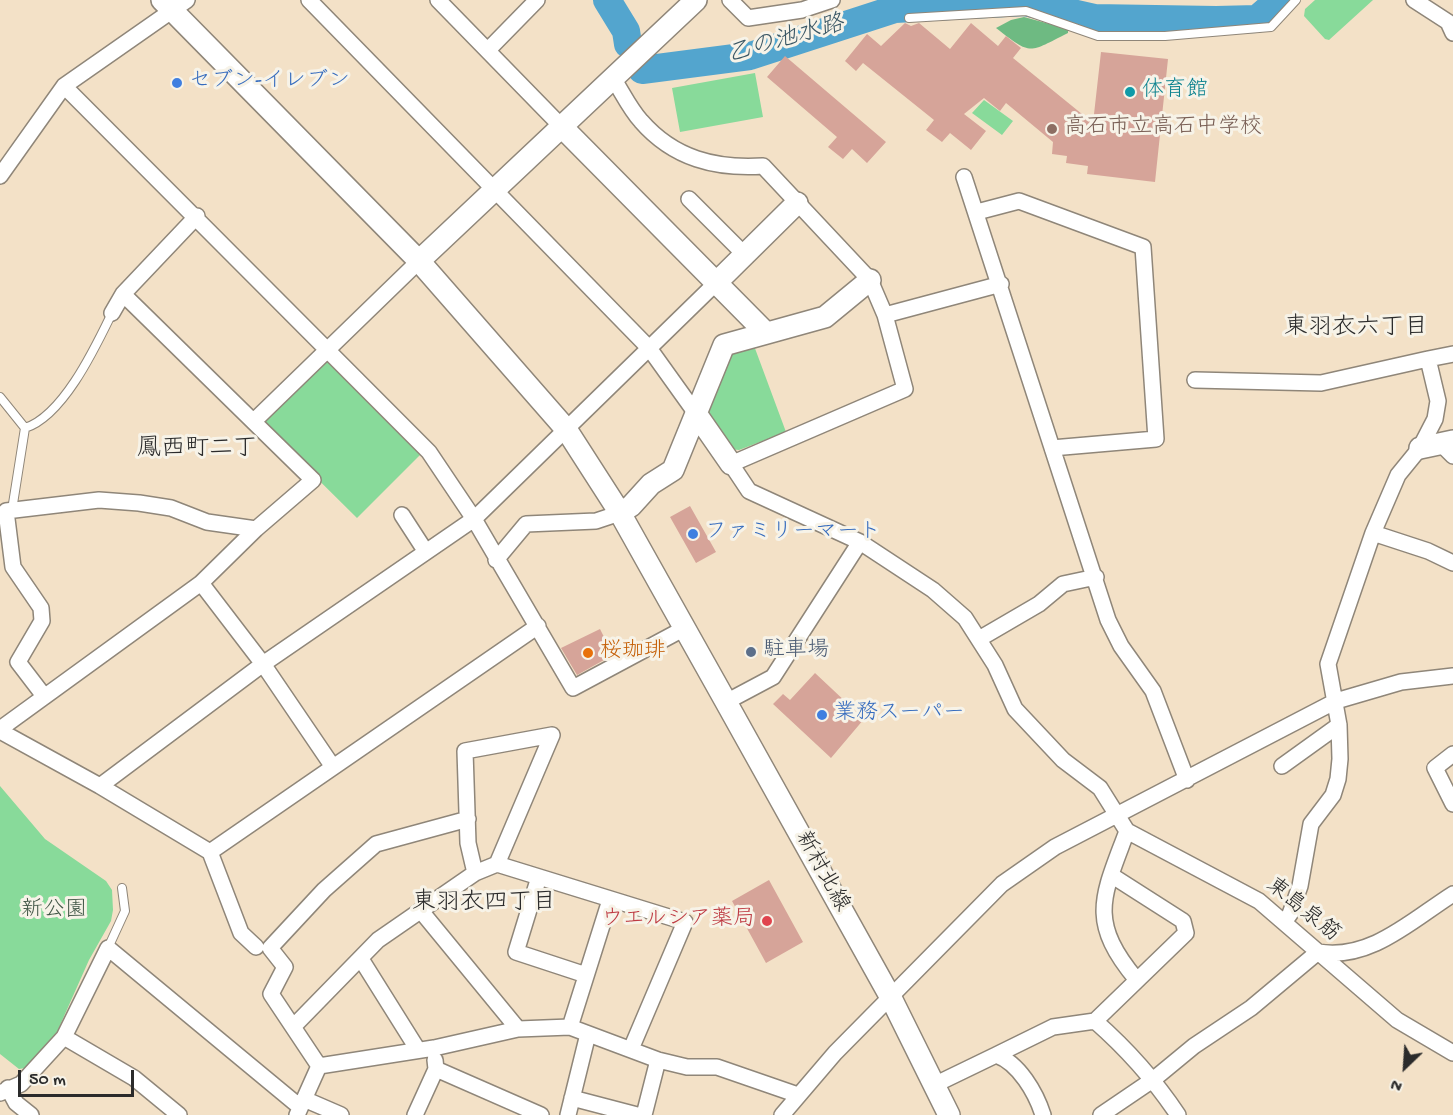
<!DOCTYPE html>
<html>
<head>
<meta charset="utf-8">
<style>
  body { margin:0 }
  #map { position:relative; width:1453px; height:1115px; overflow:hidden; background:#f3e1c7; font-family:"Gochi Hand",sans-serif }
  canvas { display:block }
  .north { position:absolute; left:1375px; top:1037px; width:60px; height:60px; -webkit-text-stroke:4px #f7f3e8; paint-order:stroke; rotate:205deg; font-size:16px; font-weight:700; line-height:24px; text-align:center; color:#2b2b2b }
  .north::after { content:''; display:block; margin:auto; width:21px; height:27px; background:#2b2b2b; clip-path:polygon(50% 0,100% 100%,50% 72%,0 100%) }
  .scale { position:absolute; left:18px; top:1070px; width:116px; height:27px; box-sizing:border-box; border:3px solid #2b2b2b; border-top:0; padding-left:8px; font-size:18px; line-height:21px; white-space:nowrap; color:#2b2b2b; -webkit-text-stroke:4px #f7f3e8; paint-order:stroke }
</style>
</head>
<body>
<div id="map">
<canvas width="1453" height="1115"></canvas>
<div class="north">N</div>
<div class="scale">50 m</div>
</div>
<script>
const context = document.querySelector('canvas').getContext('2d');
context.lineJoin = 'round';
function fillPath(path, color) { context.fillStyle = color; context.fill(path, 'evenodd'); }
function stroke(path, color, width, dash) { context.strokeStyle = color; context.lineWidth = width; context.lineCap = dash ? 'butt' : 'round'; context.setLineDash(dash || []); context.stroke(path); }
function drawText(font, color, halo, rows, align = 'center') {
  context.font = font + ' "Gochi Hand","Klee One",sans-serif'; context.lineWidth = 6; context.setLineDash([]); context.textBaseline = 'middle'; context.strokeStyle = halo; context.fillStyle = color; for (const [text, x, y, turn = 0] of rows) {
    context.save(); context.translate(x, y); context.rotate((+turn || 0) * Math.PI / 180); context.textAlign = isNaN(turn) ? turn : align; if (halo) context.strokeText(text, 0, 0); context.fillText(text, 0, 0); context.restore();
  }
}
const green = new Path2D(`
  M1315 0H1373L1329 40 1325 39 1304 16 1305 9Z
  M755 73 763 117 680 132 672 88Z
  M984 100 1013 121 1002 135 972 113Z
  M753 343 786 432 739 450 729 449 704 413C717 380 718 356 753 343Z
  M329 359 421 454 357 518 261 423Z
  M0 786 45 839 106 881 112 890 113 910 111 921 89 960 57 1032 25 1068 19 1069 0 1054Z`);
const forest = new Path2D(`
  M1024 17 1068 29V33C1028 53 1032 56 996 28L1011 20Z`);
const river = new Path2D(`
  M607 0 626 31 628 44
  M642 70 750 56 895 9 1025 2 1094 18 1216 20 1257 19 1279 0`);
const building = new Path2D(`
  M905 23 911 26 919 23 950 49 971 23 998 46 1006 36 1021 48 1013 58 1093 123 1101 52 1168 59 1155 182 1087 174 1088 166 1066 163 1067 156 1052 154 1053 142 1006 103 1000 111 984 98 964 114 986 131 971 150 950 133 942 142 926 130 934 120 863 63 856 71 845 61 867 34 881 46Z
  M785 56 886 142 867 163 852 149 843 159 828 147 837 137 767 77Z
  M690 506 716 552 696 563 670 517Z
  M600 629 613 655 577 675 561 648Z
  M815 673 864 719 831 758 773 704 783 694 790 700Z
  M769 880 803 942 766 963 732 901Z`);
const lane = new Path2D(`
  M909 18 1026 11 1098 36H1165L1271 27 1296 0
  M0 397 25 428
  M12 510 25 428C63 416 95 348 112 313
  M108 948 125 911 122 888`);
const street = new Path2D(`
  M309 0 649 348 697 415
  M438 0 562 127
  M730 0 748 18 802 10 832 0
  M1414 0 1448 22 1453 33
  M488 50 537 0
  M613 78C622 92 630 109 641 121 674 159 716 169 763 166L870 280 885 315 905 389 731 464 749 491 860 542 933 590 965 618 995 665 1015 709 1063 760 1100 788 1127 831 1259 901 1397 1020 1453 1053
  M64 86 429 452 474 519 573 688 685 628
  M0 176 64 86 187 0
  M964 177 1108 620 1121 646 1153 691 1187 780
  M689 199 744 254
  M977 212 1019 201 1143 247 1156 439 1052 448
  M112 313 123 294 197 216
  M885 315 1001 284
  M1195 380 1321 383 1428 359
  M254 421 419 261
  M1441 444 1453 456
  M402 515 426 552
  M1373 533 1428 551 1453 563
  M496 560 526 524 596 521 620 513
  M201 583 263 664 333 767
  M979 639 1039 604 1063 584 1096 577
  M44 696 18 662 42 621 41 608 13 567 6 511 99 500 139 503 171 508 207 522 256 529
  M726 702 773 677 860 542
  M0 729 201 583 256 529 313 480 123 294
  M0 731 100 786 210 852 241 933 256 947
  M1453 754 1435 768 1453 804
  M1282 766 1339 725
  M100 786 263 664 474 519 716 283
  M1127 831C1103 896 1087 920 1136 979
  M210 852 538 626
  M475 873 468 843 465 751 552 735 497 864
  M539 877 516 952 586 975
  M421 911 518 1029
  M1285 921 1290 914 1300 886 1311 824 1333 795 1338 779 1340 759 1339 725 1328 664 1373 533 1398 475 1420 448 1435 419 1438 401 1428 359 1453 354
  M361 959 418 1050
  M1095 1021C1128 1050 1154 1079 1178 1115
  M293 1027 378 940 475 873 497 864 685 922 631 1049
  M570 1027 610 900
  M64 1037 134 1078 179 1115
  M996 1055 1053 1027 1095 1021 1186 933 1183 921 1111 875
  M319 1066 434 1048 518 1029 570 1027 658 1060 687 1067H717L798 1095
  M319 1066 271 994 285 967 270 948 324 890 376 844 468 819
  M436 1069 541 1115
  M934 1085 996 1055C1019 1063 1036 1093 1043 1115
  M8 1088 16 1103 31 1115
  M0 1093 21 1084 64 1037 108 948 300 1107
  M572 1098 637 1115
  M304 1099 341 1115
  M297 1115 319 1066
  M415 1115 436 1069 435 1060
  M568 1115 588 1034
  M644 1115 658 1060
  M782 1115 835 1053 1002 884 1055 847 1336 701 1401 682 1453 676
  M1101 1115 1154 1079 1194 1046 1251 1008 1318 952C1370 961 1412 920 1453 894`);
const secondary = new Path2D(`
  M162 0 419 261 566 429 620 513 726 702 891 998 949 1115
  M562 127 766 333
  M419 261 696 0
  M716 283 797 203
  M697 415 731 464
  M1420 448 1453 441
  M620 513 631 506 651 484 673 470 724 345 825 317 870 280`);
const markers = [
  [177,83,6,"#3f7fe0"],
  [1130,92,6,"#0f9aa8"],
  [1052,129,6,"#8d6e63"],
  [693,534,6,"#3f7fe0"],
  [751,652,6,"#5c6f8a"],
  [588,653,6,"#e8710a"],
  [822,715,6,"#3f7fe0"],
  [767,921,6,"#e0444e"]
];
const shopNames = [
  ["セブン-イレブン",189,83],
  ["ファミリーマート",705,534],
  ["業務スーパー",834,715]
];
const cultureNames = [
  ["体育館",1142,92]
];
const educationNames = [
  ["高石市立高石中学校",1064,129]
];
const serviceNames = [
  ["駐車場",763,652]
];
const foodNames = [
  ["桜珈琲",600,653]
];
const streetNames = [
  ["新村北線",821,872,61],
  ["東島泉筋",1302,911,39]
];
const parkNames = [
  ["新公園",54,912]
];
const healthNames = [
  ["ウエルシア薬局",755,921]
];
const waterNames = [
  ["乙の池水路",786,41,-16]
];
const neighbourhoodNames = [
  ["東羽衣六丁目",1356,329],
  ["鳳西町二丁",197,450],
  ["東羽衣四丁目",484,904]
];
fillPath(green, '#88da9a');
fillPath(forest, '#6eba82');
stroke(river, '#53a5ce', 28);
fillPath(building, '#d6a499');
stroke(lane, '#8f8679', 10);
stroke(street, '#8f8679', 18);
stroke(secondary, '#8f8679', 24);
stroke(lane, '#fff', 8);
stroke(street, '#fff', 15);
stroke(secondary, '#fff', 21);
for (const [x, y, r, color] of markers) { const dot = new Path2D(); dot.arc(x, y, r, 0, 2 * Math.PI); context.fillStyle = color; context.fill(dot); stroke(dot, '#f7f3e8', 2); }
drawText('22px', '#366cbe', '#f7f3e8', shopNames, 'left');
drawText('22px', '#0d838f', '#f7f3e8', cultureNames, 'left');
drawText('22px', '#785e54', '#f7f3e8', educationNames, 'left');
drawText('22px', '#4e5e75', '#f7f3e8', serviceNames, 'left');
drawText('22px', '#c56008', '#f7f3e8', foodNames, 'left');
drawText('22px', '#2b2b2b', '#f7f3e8', streetNames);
drawText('22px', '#425747', '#f7f3e8', parkNames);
drawText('22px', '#be3a42', '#f7f3e8', healthNames, 'right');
drawText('italic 24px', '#395664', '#f7f3e8', waterNames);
drawText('24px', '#2b2b2b', '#f7f3e8', neighbourhoodNames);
</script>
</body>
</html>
